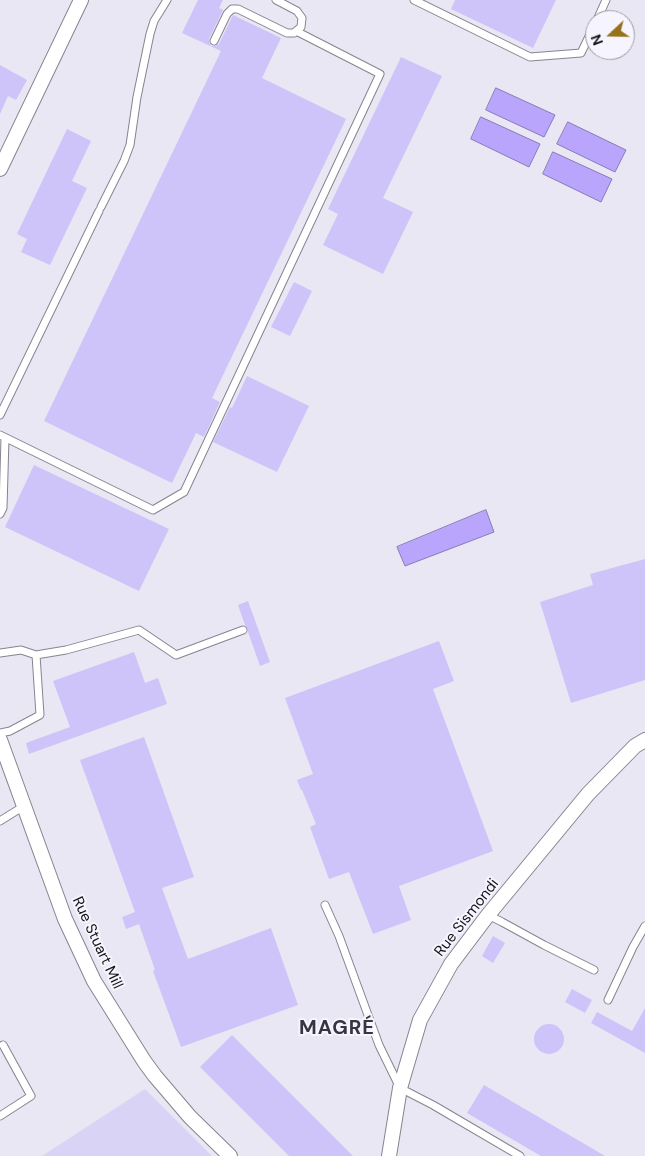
<!DOCTYPE html>
<html>
<head>
<meta charset="utf-8">
<style>
  body { margin:0 }
  #map { position:relative; width:645px; height:1156px; overflow:hidden; background:#e9e7f3; font-family:"DM Sans",sans-serif }
  canvas { display:block }
  .north { position:absolute; left:585px; top:10px; width:50px; height:50px; box-sizing:border-box; background:#f6f4fe; border:1px solid #9c9aa2; border-radius:50%; rotate:249deg; font-size:14px; font-weight:700; line-height:20px; text-align:center; color:#151418 }
  .north::after { content:''; display:block; margin:auto; width:18px; height:22px; background:#96721b; clip-path:polygon(50% 0,100% 100%,50% 72%,0 100%) }
</style>
</head>
<body>
<div id="map">
<canvas width="645" height="1156"></canvas>
<div class="north">N</div>
</div>
<script>
const context = document.querySelector('canvas').getContext('2d');
context.lineJoin = 'round';
function fillPath(path, color) { context.fillStyle = color; context.fill(path, 'evenodd'); }
function stroke(path, color, width, dash) { context.strokeStyle = color; context.lineWidth = width; context.lineCap = dash ? 'butt' : 'round'; context.setLineDash(dash || []); context.stroke(path); }
function drawText(font, color, halo, rows, align = 'center') {
  context.font = font + ' "DM Sans",sans-serif'; context.lineWidth = 4; context.setLineDash([]); context.textBaseline = 'middle'; context.strokeStyle = halo; context.fillStyle = color; for (const [text, x, y, turn = 0] of rows) {
    context.save(); context.translate(x, y); context.rotate((+turn || 0) * Math.PI / 180); context.textAlign = isNaN(turn) ? turn : align; if (halo) context.strokeText(text, 0, 0); context.fillText(text, 0, 0); context.restore();
  }
}
const green = new Path2D(`
  M145 1089 212 1156H42Z`);
const water = new Path2D(`
  M496 88 555 115 544 137 486 110Z
  M481 117 540 144 529 167 471 139Z
  M568 122 626 150 615 172 557 144Z
  M553 152 612 179 601 202 543 174Z
  M486 510 494 532 405 566 397 547Z`);
const building = new Path2D(`
  M198 0H223L219 8 223 10 209 39V42L211 46H215L219 44 233 15 281 38 262 78 346 119 212 398 220 402 204 437 196 433 172 483 44 421 221 51 182 33Z
  M455 0H556L533 48 451 9Z
  M401 57 442 76 383 198 413 212 383 274 323 245 338 214 328 209Z
  M0 65 27 80 16 100 8 96 0 114Z
  M67 129 91 141 72 181 87 188 50 265 21 252 27 239 17 234Z
  M294 282 312 291 290 336 271 327Z
  M247 376 309 406 277 472 213 442 230 407 232 408Z
  M34 465 169 529 139 591 5 527Z
  M645 559V680L571 703 540 602 593 585 590 574Z
  M248 601 270 662 260 666 248 632V629L245 625 238 605Z
  M439 641 454 681 433 689 493 851 399 886 411 920 373 934 349 872 329 879 310 827 316 824 302 790H301L297 780 313 774 285 698Z
  M134 652 145 683 158 678 167 704 29 754 26 743 70 727 53 681Z
  M144 737 194 877 162 888 188 959 271 928 298 1005 181 1047 153 971 155 970 139 924 126 929 122 917 135 912 80 760Z
  M493 936 505 943 493 963 482 956Z
  M572 989 592 1000 585 1013 565 1002Z
  M645 1008V1053L591 1023 597 1012 632 1031Z
  M534 1039a15 15 0 1 1 30 0a15 15 0 1 1-30 0Z
  M232 1035 353 1156H289L200 1067Z
  M484 1085 605 1156H541L467 1113Z`);
const service = new Path2D(`
  M414 0 530 57 581 53 595 24
  M597 20 606 0
  M214 41 227 14 232 9H238L287 33H294L301 27 302 18 297 11 276 0
  M101 207 124 161 130 145 137 97 150 34 154 21 167 0
  M0 415 99 211
  M0 435 153 510 184 492 380 74 296 31
  M0 514 3 508 5 438
  M0 653 21 650 36 655
  M0 733 10 731 40 715 36 655 66 650 139 630 176 655 243 630
  M0 821 24 806
  M325 905 339 936 379 1045 400 1088 433 1105 520 1156
  M488 915 502 922 544 945 594 970
  M608 1000 633 947 645 926
  M0 1116 31 1096 3 1045`);
const minor = new Path2D(`
  M0 169 81 0
  M0 740 65 919 94 981 144 1061 155 1076 190 1117 230 1156
  M389 1156 400 1088 420 1020 451 964 488 915 588 794 635 746 645 740`);
const streetNames = [
  ["Rue Sismondi",467,918,-52],
  ["Rue Stuart Mill",97,943,65]
];
const districtNames = [
  ["MAGRÉ",337,1029]
];
fillPath(green, '#d9d3f6');
fillPath(water, '#b9a5fc');
stroke(water, '#887ab8', 1);
fillPath(building, '#cec4f9');
stroke(service, '#86848f', 9);
stroke(minor, '#86848f', 16);
stroke(service, '#fff', 7);
stroke(minor, '#fff', 14);
drawText('15px', '#151418', '#f6f4fe', streetNames);
context.letterSpacing = '1px';
drawText('bold 20px', '#37353f', '#f6f4fe', districtNames);
context.letterSpacing = '0px';
</script>
</body>
</html>
